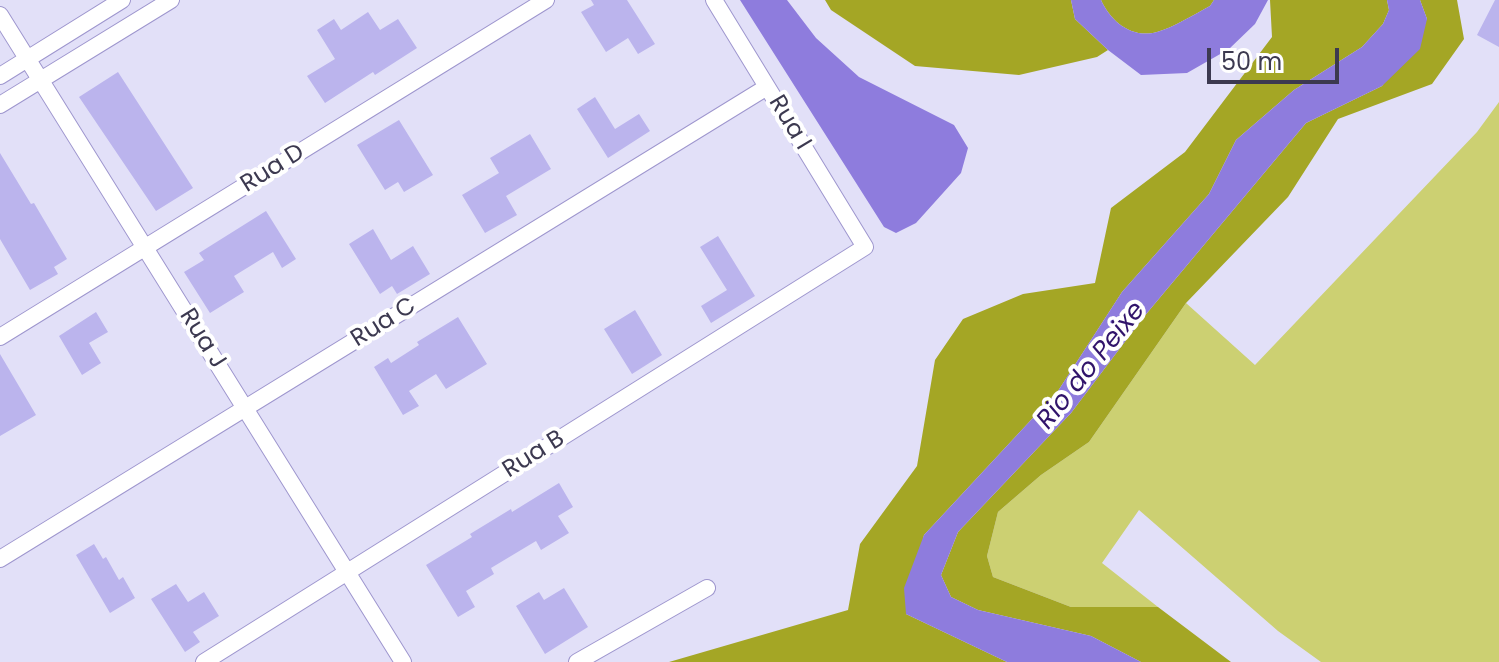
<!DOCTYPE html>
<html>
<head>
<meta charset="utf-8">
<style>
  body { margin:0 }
  #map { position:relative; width:1499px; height:662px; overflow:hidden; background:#e2e0f8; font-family:Poppins,sans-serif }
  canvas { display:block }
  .scale { position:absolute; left:1207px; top:48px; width:132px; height:36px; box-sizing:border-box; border:4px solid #3c3950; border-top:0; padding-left:10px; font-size:24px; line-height:28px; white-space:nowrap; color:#3c3950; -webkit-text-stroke:6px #fff; paint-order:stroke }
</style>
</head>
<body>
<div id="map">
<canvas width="1499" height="662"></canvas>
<div class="scale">50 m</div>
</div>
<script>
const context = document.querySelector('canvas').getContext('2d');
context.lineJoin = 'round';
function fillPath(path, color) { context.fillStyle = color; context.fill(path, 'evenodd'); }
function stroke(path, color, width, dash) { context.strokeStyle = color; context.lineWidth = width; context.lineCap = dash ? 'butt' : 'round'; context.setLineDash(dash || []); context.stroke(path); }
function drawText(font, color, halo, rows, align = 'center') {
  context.font = font + ' Poppins,sans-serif'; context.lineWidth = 8; context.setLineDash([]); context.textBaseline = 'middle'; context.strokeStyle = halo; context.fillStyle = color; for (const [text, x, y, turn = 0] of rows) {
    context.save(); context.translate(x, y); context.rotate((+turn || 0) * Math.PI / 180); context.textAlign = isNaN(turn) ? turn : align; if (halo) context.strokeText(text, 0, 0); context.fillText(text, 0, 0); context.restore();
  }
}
const green = new Path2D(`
  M1499 102V662H1321L1278 631 1139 510 1102 563 1158 607H1071L993 577 987 556 998 512 1041 475 1089 442 1186 303 1255 365 1477 132Z`);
const forest = new Path2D(`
  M825 0H1071L1075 19 1108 50 1097 57 1019 75 915 66 831 10Z
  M1101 0H1214L1210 6C1195 14 1172 28 1157 32 1132 39 1111 22 1101 0Z
  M1270 0H1387L1389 10 1383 24 1362 47 1294 90 1236 140 1209 194 1122 292 1058 391 924 535 906 614 1007 662H669L848 610 860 544 917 466 935 360 963 319 1023 294 1095 283 1111 208 1185 152 1272 37Z
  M1420 0H1457L1464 39 1432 84 1338 119 1288 197 1186 303 1089 442 1041 475 998 512 987 556 993 577 1071 607H1158L1231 662H1141L1091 636 978 610 951 597 941 575 958 532 1071 413 1142 319 1306 123 1382 86 1427 19Z`);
const water = new Path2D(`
  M740 0H787L816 38 859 77 954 125 968 148 961 173 916 223 896 233 884 227Z
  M1071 0H1101C1111 22 1132 39 1157 32 1172 28 1195 14 1210 6L1214 0H1268L1255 24 1229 49 1187 73 1141 75 1108 50 1075 19Z
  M1387 0H1420L1427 19 1420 49 1382 86 1306 123 1142 319 1071 413 958 532 941 575 951 597 978 610 1091 636 1141 662H1007L906 614 904 588 924 535 1058 391 1122 292 1209 194 1236 140 1294 90 1362 47 1383 24 1389 10Z`);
const building = new Path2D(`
  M591 0H627L655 44 638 54 628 38 606 52 581 12 594 5Z
  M1495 0H1499V47L1477 35Z
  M368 12 380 30 398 19 417 48 375 75 373 72 325 103 307 76 335 59 317 30 334 19 341 30Z
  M118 72 193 188 156 211 79 97Z
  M595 97 615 129 639 114 650 131 608 158 577 109Z
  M399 120 433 175 404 192 398 182 385 190 357 145Z
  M530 134 551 169 506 196 517 215 485 233 462 195 499 173 490 158Z
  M0 153 31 204 34 203 67 259 54 267 58 274 30 290 0 239Z
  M266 211 296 259 282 268 273 252 234 276 244 292 210 313 184 272 204 260 199 253Z
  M373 229 391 260 413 246 430 274 397 294 392 286 380 294 349 244Z
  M718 236 755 296 711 323 701 306 727 290 700 247Z
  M635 310 662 355 632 374 604 329Z
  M96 312 108 332 89 343 101 363 82 375 59 336Z
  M458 317 487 364 446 389 436 374 409 391 419 406 403 415 374 367 388 358 391 363 419 345 417 342Z
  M0 354 36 415 0 436Z
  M559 483 573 507 558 516 569 533 541 550 536 541 491 568 494 574 466 591 475 607 458 617 426 565 472 537 470 534 511 509 512 512Z
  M94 544 103 559 106 557 119 580 123 577 135 598 110 613 76 555Z
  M176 584 188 602 204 592 219 616 193 632 200 642 185 652 151 599Z
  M564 588 588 627 545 654 516 606 539 592 544 600Z`);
const minor = new Path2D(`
  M0 15 403 662
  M0 76 122 0
  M0 105 171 0
  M0 337 546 0
  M0 559 767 87
  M204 662 865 247 714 0
  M577 662 707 588`);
const streetNames = [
  ["Rua I",789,123,59],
  ["Rua D",273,169,-32],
  ["Rua C",384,323,-32],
  ["Rua J",202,339,58],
  ["Rua B",534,455,-32]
];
const waterNames = [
  ["Rio do Peixe",1092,366,-51]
];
fillPath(green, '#ccd072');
fillPath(forest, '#a4a625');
fillPath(water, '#8e7cdd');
fillPath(building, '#bbb4ed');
stroke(minor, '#9e96ce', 18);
stroke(minor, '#fff', 16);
drawText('24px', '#3c3950', '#fff', streetNames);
drawText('italic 26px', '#31146b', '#fff', waterNames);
</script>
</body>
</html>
